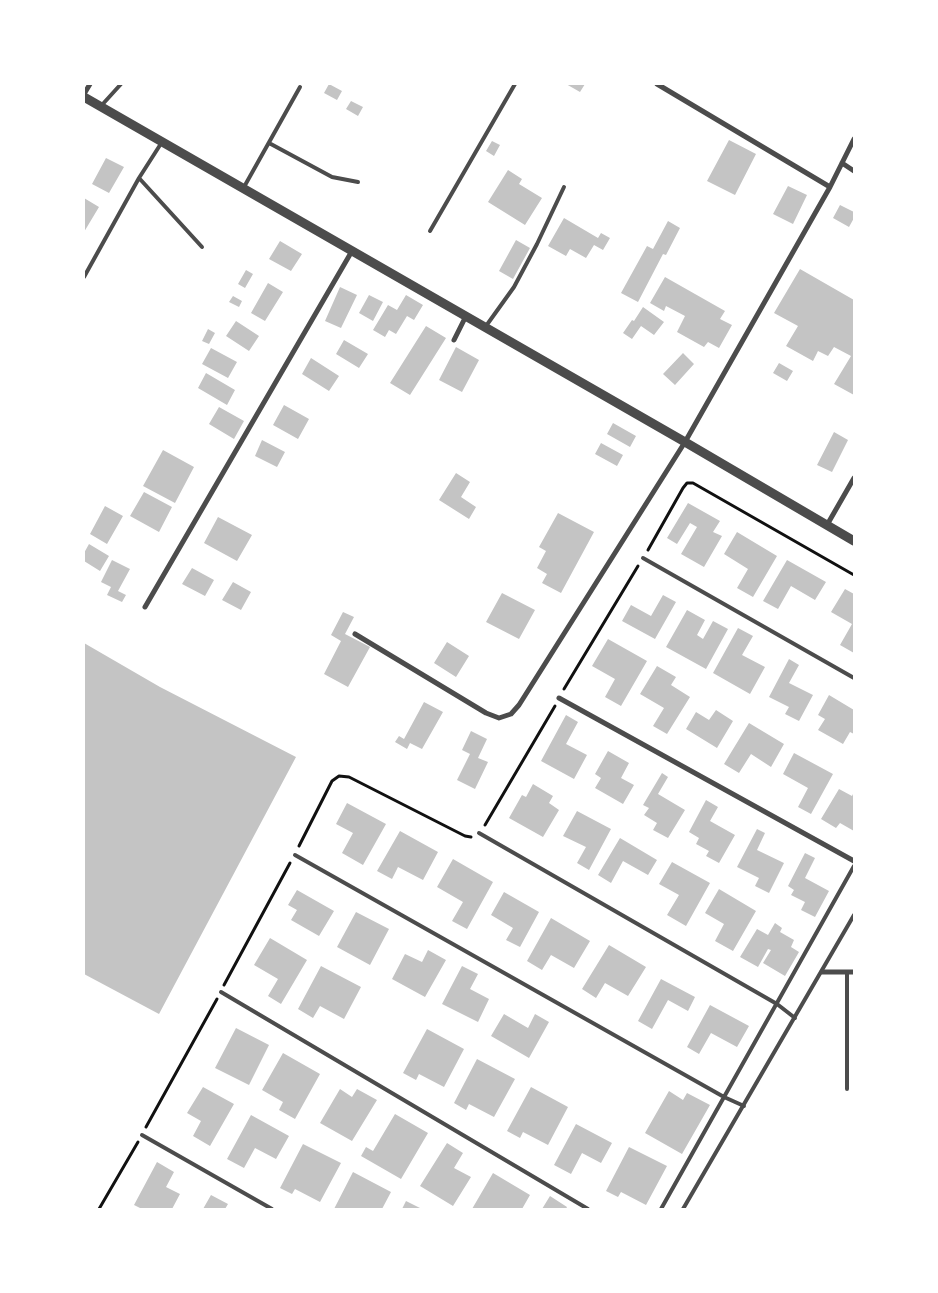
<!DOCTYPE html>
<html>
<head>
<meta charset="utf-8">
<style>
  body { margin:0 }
  #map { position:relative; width:938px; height:1293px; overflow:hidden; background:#fff; font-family:Mulish,sans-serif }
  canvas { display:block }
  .frame { position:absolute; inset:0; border:85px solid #fff; pointer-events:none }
</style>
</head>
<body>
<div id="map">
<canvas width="938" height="1293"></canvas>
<div class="frame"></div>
</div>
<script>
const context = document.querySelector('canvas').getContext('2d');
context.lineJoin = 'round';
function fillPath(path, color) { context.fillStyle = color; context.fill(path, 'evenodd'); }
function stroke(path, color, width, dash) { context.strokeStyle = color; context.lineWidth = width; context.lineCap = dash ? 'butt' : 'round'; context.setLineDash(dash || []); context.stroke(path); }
const building = new Path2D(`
  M329 84 342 91 337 100 324 93Z
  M566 84H585L580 92Z
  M351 101 363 107 358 116 346 109Z
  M729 140 756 154 735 195 707 181Z
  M492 141 500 145 494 156 486 151Z
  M106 158 124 167 109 193 92 184Z
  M508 170 522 179 519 184 542 198 525 225 488 202Z
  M788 186 807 195 793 224 773 214Z
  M84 198 99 207 84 232Z
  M840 205 854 212V218L849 227 833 218Z
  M564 218 598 238 601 233 610 238 603 250 594 245 586 258 570 249 566 256 548 246Z
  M668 221 680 228 666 255 663 254 638 302 621 293 647 246 653 249Z
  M516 240 530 248 513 279 499 271Z
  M280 241 302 254 291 271 269 259Z
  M800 269 854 300V395L834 384 851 356 834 347 828 356 818 351 813 361 786 346 798 326 774 313Z
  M246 270 253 274 245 288 238 284Z
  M665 277 725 311 720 319 732 325 719 348 708 342 704 347 677 332 685 316 666 306 664 311 650 303Z
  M268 283 283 292 265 321 251 313Z
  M340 287 357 295 341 328 325 321Z
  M369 295 383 302 373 321 359 313Z
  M406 295 423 305 414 320 407 316 396 334 389 330 385 337 373 330 388 305 397 310Z
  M233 296 242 301 239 307 229 302Z
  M643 307 664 322 654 335 641 326 632 339 623 333 632 320 634 321Z
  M236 321 259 336 249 351 226 336Z
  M426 326 446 338 410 395 390 383Z
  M208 329 215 333 209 344 202 341Z
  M344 340 368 354 359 368 336 354Z
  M456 347 479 360 462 392 439 380Z
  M211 348 237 362 228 378 202 364Z
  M683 353 694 364 675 385 663 374Z
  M311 358 339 376 329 391 302 374Z
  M779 363 793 371 787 381 773 373Z
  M206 373 235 390 227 405 198 388Z
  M284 405 309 419 298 439 273 425Z
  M219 407 244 421 234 439 209 424Z
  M613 423 636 436 630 447 607 434Z
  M834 432 848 440 832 472 817 465Z
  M262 440 285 452 277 467 255 456Z
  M601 443 623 455 617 466 595 454Z
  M163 450 194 467 175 503 143 486Z
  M456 473 470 482 461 497 476 507 469 519 439 500Z
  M144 492 172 507 159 532 130 516Z
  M688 503 720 521 713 532 722 536 704 567 681 554 697 527 690 523 677 544 667 538Z
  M105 506 123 516 107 544 90 534Z
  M558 513 594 532 561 593 542 583 547 574 537 568 546 551 539 547Z
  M218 517 252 535 237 561 204 543Z
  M737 532 777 556 753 597 737 588 748 569 724 554Z
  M89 544 109 556 100 571 84 561V553Z
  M112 560 130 569 118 591 126 595 122 602 107 595 111 587 101 582Z
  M787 560 826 582 815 600 791 586 778 609 763 601Z
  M192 568 214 580 205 596 182 584Z
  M233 582 251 592 241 610 222 600Z
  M845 589 854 594V653L840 645 852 624 831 612Z
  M502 593 535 610 519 639 486 622Z
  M663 595 676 602 655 639 622 621 631 605 651 616Z
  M687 610 705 620 697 635 703 639 713 621 728 629 706 669 666 647Z
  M343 612 354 617 345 634 370 647 348 687 324 674 341 641 331 635Z
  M738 628 753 636 742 655 765 667 750 694 713 673Z
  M608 639 647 661 621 706 605 697 615 679 592 666Z
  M447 642 469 656 456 677 434 663Z
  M84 643 160 687 296 757 159 1014 84 974Z
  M789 659 799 665 789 683 813 695 799 721 785 714 789 707 769 697Z
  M657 666 676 677 671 685 690 697 667 734 653 726 664 708 640 694Z
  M829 695 854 710V734L850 732 843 744 818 730 825 719 818 715Z
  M424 702 443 712 422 749 410 743 407 749 395 742 399 736 404 739Z
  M716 710 733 721 717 748 686 729 696 712 709 720Z
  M566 715 578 722 566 744 587 755 574 779 541 761Z
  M749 723 784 744 771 767 751 754 739 773 724 764Z
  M471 731 487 739 478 758 488 762 475 789 457 780 470 754 462 750Z
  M608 751 629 763 621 778 634 785 623 804 595 788 601 778 595 774Z
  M794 753 833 774 811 814 798 807 808 788 783 774Z
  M662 773 668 777 658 794 685 810 668 838 653 830 657 823 644 815 649 808 643 805Z
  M533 784 553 796 549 803 559 810 543 837 509 818 522 795 526 797Z
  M839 789 852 796 854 792V831L840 823 836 828 821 819Z
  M706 800 718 807 710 821 735 835 719 863 706 856 709 851 696 844 699 838 689 832Z
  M347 803 386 824 363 865 342 853 353 833 336 824Z
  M577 811 611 829 589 870 577 863 586 847 563 836Z
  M757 829 765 833 757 850 784 863 769 893 755 886 759 878 737 867Z
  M400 831 438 852 423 880 398 867 392 879 377 871Z
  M620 838 657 860 648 875 623 861 611 883 598 875Z
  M805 853 815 858 805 878 829 891 815 917 801 910 805 902 791 895 794 890 788 886Z
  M453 859 493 882 467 929 452 921 463 902 437 887Z
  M672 862 710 883 686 926 667 915 679 895 659 884Z
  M719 889 756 911 733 951 715 941 724 924 705 913Z
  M297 890 334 911 319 936 291 920 297 910 288 905Z
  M504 892 539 912 520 947 506 940 513 928 491 915Z
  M356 912 389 929 370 965 337 947Z
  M551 918 590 941 574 968 551 955 542 970 527 961Z
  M775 923 782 928 780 932 794 940 791 947 799 952 785 976 763 963 771 950 768 949 758 967 740 957 757 929 768 935Z
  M270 938 307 960 281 1004 268 996 278 979 254 965Z
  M609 945 646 967 628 996 605 983 596 998 582 989Z
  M428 950 446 960 425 997 392 979 405 954 422 962Z
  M321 966 361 987 344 1019 320 1006 313 1018 298 1009Z
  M462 966 478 974 470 989 489 999 478 1022 442 1004Z
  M661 979 695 997 688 1011 668 1000 652 1029 638 1021Z
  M710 1005 749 1026 737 1047 711 1033 699 1054 687 1047Z
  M504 1014 528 1028 535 1014 549 1022 529 1058 491 1036Z
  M236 1028 269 1045 249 1085 215 1068Z
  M427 1029 464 1049 444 1087 419 1074 416 1080 403 1073Z
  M283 1053 320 1074 295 1119 279 1110 283 1102 262 1090Z
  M477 1059 515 1079 494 1117 469 1104 466 1110 454 1103Z
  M203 1087 234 1104 210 1146 193 1136 201 1121 187 1113Z
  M531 1087 568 1107 548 1145 523 1132 520 1138 507 1131Z
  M340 1089 352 1097 357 1089 377 1100 352 1141 320 1123Z
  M669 1091 683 1100 687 1093 710 1105 682 1154 645 1133Z
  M395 1114 428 1133 401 1179 361 1156 366 1147 373 1151Z
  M251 1115 289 1136 276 1159 255 1148 244 1168 227 1159Z
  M576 1124 612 1143 601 1163 582 1153 571 1174 554 1165Z
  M447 1143 463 1153 454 1168 471 1177 453 1206 420 1186Z
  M303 1144 341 1163 320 1202 295 1189 292 1194 280 1188Z
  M629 1147 667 1166 646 1205 621 1192 618 1197 606 1191Z
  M157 1162 174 1172 166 1187 180 1194 172 1209H142L134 1205Z
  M353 1172 391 1192 382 1209H334Z
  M493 1173 530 1195 522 1209H472Z
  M211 1195 228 1204 225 1209H203Z
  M550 1196 567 1207 566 1209H542Z
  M406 1201 422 1209H402Z`);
const path = new Path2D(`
  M648 550 683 488 687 483H693L854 575
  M564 689 638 566
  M485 825 555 706
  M299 846 332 781 339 776 349 777 465 836 471 837
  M224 985 290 863
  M146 1127 217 999
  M99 1209 138 1142`);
const service = new Path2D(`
  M101 106 121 84
  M269 143 332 177 358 182
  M139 178 202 247
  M244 187 300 87
  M430 231 515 84
  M84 277 139 178 162 142
  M486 326 514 287 537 244 564 187
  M643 558 854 678
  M479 833 777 1004 795 1018
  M295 855 724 1097 744 1106
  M847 972V1089
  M221 992 588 1209
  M142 1135 272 1209
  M661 1209 854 866
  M683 1209 854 915`);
const minor = new Path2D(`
  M657 84 830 187
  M84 94 90 84
  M842 163 854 171
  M454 340 466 316
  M827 525 854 478
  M145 607 352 251
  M355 634 486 713 499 718 511 714 519 705 685 442 830 187 854 139
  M559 698 854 861
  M822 972H854`);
const tertiary = new Path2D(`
  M84 97 685 442 854 541`);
fillPath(building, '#c4c4c4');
stroke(path, '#111', 3);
stroke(service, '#4c4c4c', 4);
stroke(minor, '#4c4c4c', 5);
stroke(tertiary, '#4c4c4c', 9);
</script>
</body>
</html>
